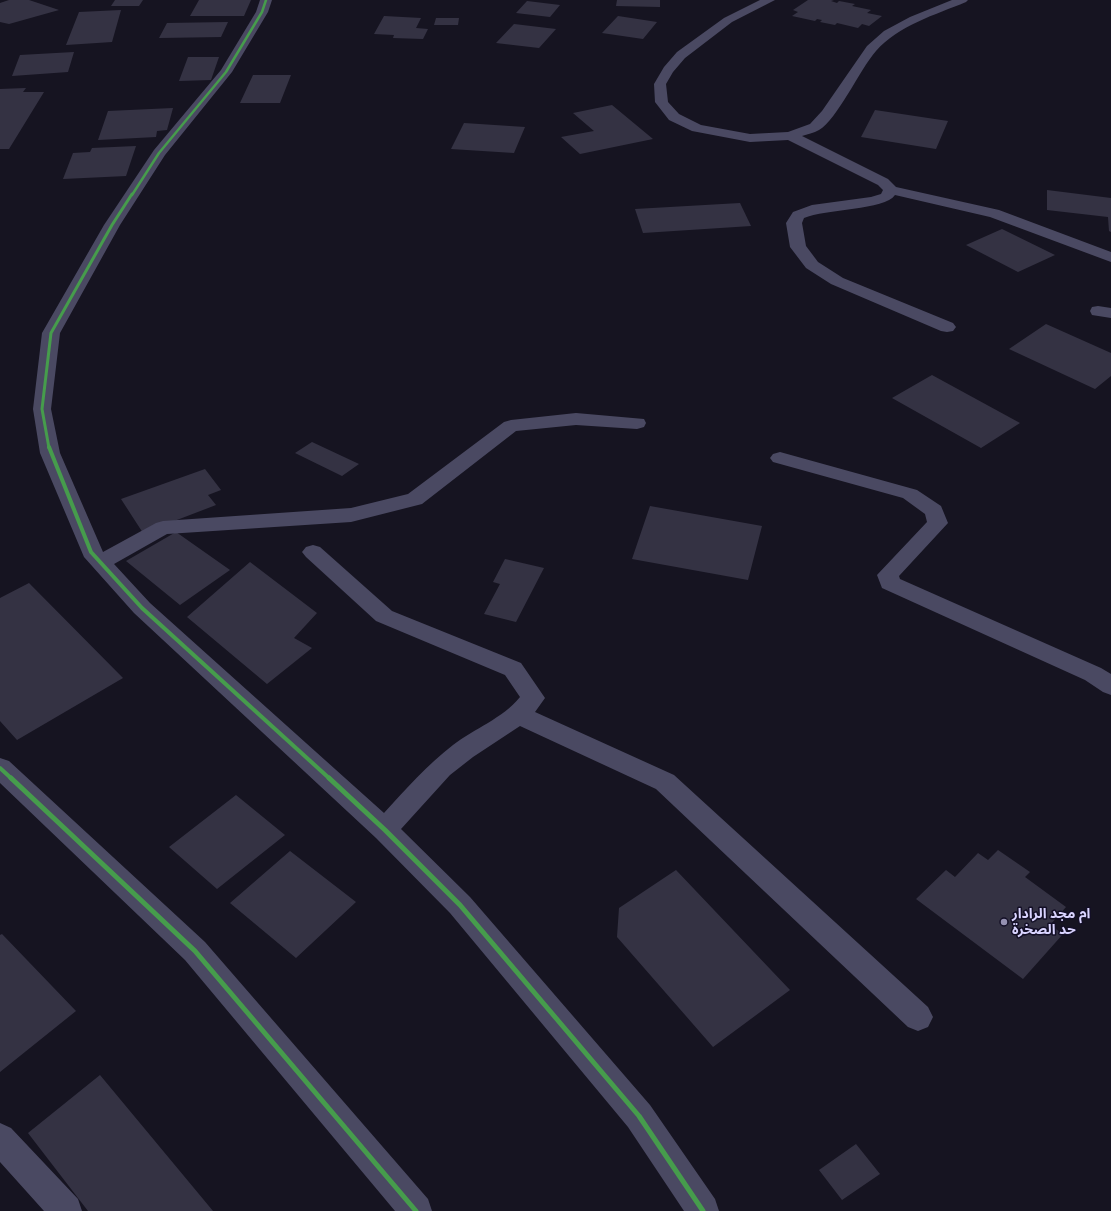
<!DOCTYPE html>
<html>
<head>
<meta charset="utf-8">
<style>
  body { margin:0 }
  canvas { display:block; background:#161421 }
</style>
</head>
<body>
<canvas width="1111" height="1211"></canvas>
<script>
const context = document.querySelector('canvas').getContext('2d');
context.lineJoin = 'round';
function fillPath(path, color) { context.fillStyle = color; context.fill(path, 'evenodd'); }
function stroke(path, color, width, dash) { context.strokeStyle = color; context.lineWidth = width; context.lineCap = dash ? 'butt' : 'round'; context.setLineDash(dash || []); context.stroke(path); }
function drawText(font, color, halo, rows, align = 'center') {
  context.font = font + ' "Space Grotesk","Noto Sans Arabic",sans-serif'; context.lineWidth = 3; context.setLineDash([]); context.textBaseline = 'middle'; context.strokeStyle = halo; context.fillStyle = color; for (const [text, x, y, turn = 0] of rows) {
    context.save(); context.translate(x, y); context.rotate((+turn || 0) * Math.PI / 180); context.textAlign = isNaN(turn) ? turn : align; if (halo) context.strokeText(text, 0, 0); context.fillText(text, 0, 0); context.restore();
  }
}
const building = new Path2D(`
  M9 0H29L59 10 9 24 0 22V3Z
  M115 0H143L139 6H111Z
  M199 0H251L244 16H190Z
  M617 0H660V7L616 6Z
  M808 0H834L831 1 837 3 839 1 855 4 852 6 871 10 867 13 882 16 869 26 862 24 858 28 837 23 835 25 820 22 822 20 817 19 815 21 792 16 798 12 793 10Z
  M527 1 560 5 550 17 516 13Z
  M121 10 112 42 66 45 79 12Z
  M384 16 421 18 416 28 428 29 423 39 393 38 394 35 374 34Z
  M618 16 657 22 643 39 602 33Z
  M436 18H459L458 25H434Z
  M228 22 221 37 159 38 167 23Z
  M514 24 556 29 539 48 496 43Z
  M74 52 68 72 12 76 20 55Z
  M188 57H219L211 80 179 81Z
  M253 75H291L280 103H240Z
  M26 88 23 92H44L9 149H0V89Z
  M612 105 653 139 580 154 561 137 594 131 573 113Z
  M173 108 167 130 157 131 156 137 98 140 108 111Z
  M875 110 948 121 936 149 861 137Z
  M464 123 525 127 514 153 451 149Z
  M136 146 126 176 63 179 73 153 90 152 92 148Z
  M1047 190 1111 198V232L1109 231 1108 217 1047 210Z
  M740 203 751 226 643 233 635 209Z
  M1002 229 1055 255 1018 272 966 245Z
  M1046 324 1111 353V376L1095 389 1009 349Z
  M932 375 1020 423 981 448 892 398Z
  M312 442 359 464 342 476 295 453Z
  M205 469 221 490 208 495 216 505 143 533 121 499Z
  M650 506 762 526 748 580 632 559Z
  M176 532 230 570 180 605 126 561Z
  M505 559 544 568 516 622 484 614 500 584 493 582Z
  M250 562 317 613 294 638 312 648 267 684 187 617Z
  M29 583 123 678 17 740 0 721V598Z
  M236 795 285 835 217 889 169 847Z
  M998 850 1030 872 1025 877 1066 907 1050 925 1063 934 1023 979 916 899 946 870 955 877 978 853 988 860Z
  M290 851 356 902 296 958 230 903Z
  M676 870 790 990 713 1047 617 937 619 908Z
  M2 934 76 1011 0 1072V935Z
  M100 1075 213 1211H88L28 1133Z
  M856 1144 880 1174 842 1200 819 1170Z`);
const minor = new Path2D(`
  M260 0H272L268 12 232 72 165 155 120 225 60 333 51 409 60 453 103 552 156 523 163 521 351 508 408 494 504 422 511 420 576 413 644 419 646 423 644 427 637 429 576 425 516 431 422 504 351 522 167 534 114 564 150 603 384 813C406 789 427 765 453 745 475 728 502 719 520 697L505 675 376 621 306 557 302 552 306 547 313 545 320 547 392 611 521 663 545 698 535 712 674 775 928 1007 933 1017 928 1027 918 1031 908 1027 656 789 520 726 473 757 450 775 401 829 470 897 650 1105 715 1199 719 1211H684L628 1127 450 913 376 838 134 613 84 557 40 453 33 409 42 333 104 225 154 150 221 70 256 12Z
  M760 0H775L732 22 685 58 673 72 666 84 668 102 679 114 701 125 750 134 788 132 810 124 822 111 867 46 884 31 910 17 952 0H968L966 2C935 15 899 25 876 51 860 69 837 120 819 130 814 133 807 134 802 136L888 179 896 187 999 210 1111 252V262L990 217 895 195C885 210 825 209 804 218L802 223 806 246 818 262 843 278 953 323 956 327 953 331 947 332 941 331 831 284 806 268 790 247 786 223 793 212 812 205 871 197 881 194 883 190 878 185 788 140 750 142 692 131 669 120 655 102 654 84 664 67 677 52 724 18Z
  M1098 306 1111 308V318L1092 315 1090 311 1092 307Z
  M780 452 917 490 941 506 948 523 899 576 900 579 1101 668 1111 674V695L1103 692 1085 680 882 588 877 575 927 522 925 514 903 498 773 462 770 458 773 454Z
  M0 1123 11 1128 78 1199 82 1211H44L0 1162Z`);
const tertiary = new Path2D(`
  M0 758 9 761 205 942 428 1199 432 1211H395L185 960 0 783Z`);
const cyclewayFar3 = new Path2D(`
  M132 195 159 153 226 72 262 12 266 0`);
const cyclewayFar2 = new Path2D(`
  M49 448 42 409 51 333 112 225 132 194`);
const cyclewayFar1 = new Path2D(`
  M49 447 91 552 142 608 330 779
  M0 768 12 779`);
const cycleway = new Path2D(`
  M11 778 195 951 416 1211
  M329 778 385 830 460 905 639 1116 703 1211`);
const markers = [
  [1004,922,4,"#9591b1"]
];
const nearPoinames = [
  ["ام مجد الرادار",1012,914],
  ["حد الصخرة",1012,930]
];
fillPath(building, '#343243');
fillPath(minor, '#4a4962');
fillPath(tertiary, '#4a4962');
stroke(cyclewayFar3, '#469c4c', 2.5);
stroke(cyclewayFar2, '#469c4c', 3);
stroke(cyclewayFar1, '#469c4c', 4);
stroke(cycleway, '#469c4c', 5);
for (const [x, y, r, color] of markers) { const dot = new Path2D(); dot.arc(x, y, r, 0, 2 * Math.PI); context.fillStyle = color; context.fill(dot); stroke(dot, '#130f26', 1.5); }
drawText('bold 14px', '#d9d4ff', '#130f26', nearPoinames, 'left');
</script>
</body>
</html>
